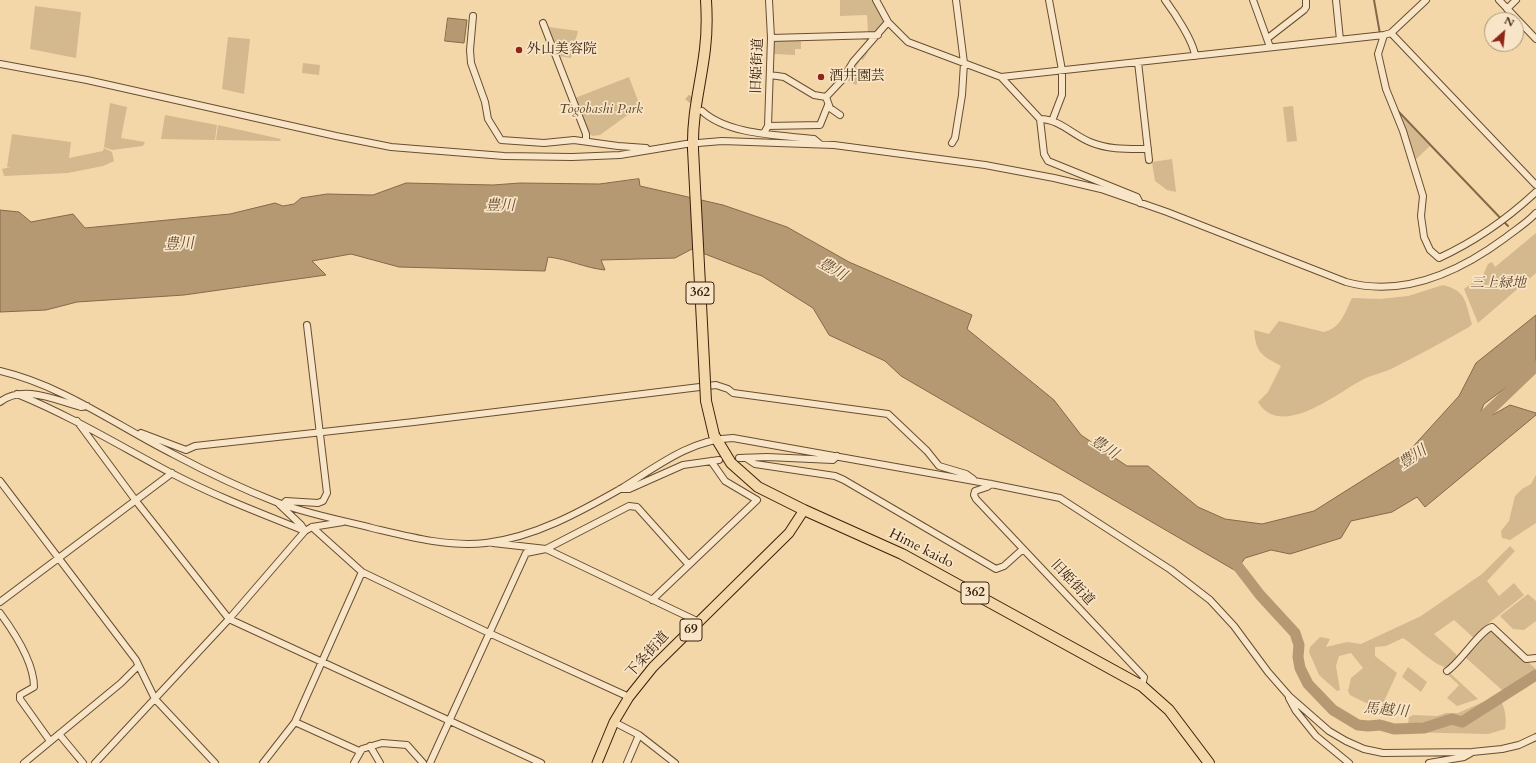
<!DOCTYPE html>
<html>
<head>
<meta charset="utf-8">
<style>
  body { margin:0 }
  #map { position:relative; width:1536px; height:763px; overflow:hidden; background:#f4d7a9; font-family:Cardo,serif }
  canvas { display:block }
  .north { position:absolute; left:1484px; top:12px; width:40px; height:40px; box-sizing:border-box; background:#f8e5c7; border:1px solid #ac967b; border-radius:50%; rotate:27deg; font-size:11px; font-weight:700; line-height:16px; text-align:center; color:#3a2009 }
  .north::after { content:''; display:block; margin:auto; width:14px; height:18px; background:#8f2418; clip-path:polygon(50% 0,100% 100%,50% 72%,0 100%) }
</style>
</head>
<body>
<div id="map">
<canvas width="1536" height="763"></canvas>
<div class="north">N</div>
</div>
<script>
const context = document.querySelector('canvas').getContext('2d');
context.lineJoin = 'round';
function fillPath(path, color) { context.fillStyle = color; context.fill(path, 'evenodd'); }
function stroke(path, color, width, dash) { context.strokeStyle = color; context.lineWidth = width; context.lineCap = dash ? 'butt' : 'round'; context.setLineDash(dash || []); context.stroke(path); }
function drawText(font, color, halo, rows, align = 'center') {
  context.font = font + ' Cardo,"Noto Serif JP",serif'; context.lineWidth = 3.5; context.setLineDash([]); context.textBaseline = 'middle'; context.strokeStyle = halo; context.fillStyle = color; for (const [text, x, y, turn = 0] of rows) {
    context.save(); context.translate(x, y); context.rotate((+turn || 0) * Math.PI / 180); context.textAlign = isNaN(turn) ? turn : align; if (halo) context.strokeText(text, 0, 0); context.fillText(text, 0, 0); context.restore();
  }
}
const green = new Path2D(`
  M840 0H873L884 21 876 33H868L867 15 840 16Z
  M35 6 81 12 76 58 30 49Z
  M549 27 578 31 571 58 559 56Z
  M228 37 250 39 244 94 222 89Z
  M801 39V49H795V55L774 54V40Z
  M866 50 868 52 863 60 861 59 856 67 862 75 856 85 845 79 854 63Z
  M303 63 320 65 319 75 302 73Z
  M629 77 640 106 600 135 593 136 589 134 575 98Z
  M110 103 127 107 121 138 145 142 143 146 112 150 104 147Z
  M1293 106 1297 141 1287 142 1283 107Z
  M1395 110 1430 146 1414 161Z
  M165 115 217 125 215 140 161 139Z
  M218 125 281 139 280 141 216 140Z
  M12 134 26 136 25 144 26 136 71 142 69 158 103 151 104 148 112 152 114 161 103 166 68 173 4 176 2 169 11 167H7Z
  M1172 159 1176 192 1167 190 1155 181 1152 162Z
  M1536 233V273L1478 323 1464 289 1483 275 1488 264 1492 262 1495 267Z
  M1443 285C1467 291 1465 302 1472 324L1469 327C1443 342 1417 356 1391 369 1382 373 1371 375 1362 380 1337 393 1281 440 1258 402L1268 392 1281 366C1261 355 1256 353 1254 330L1269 334 1279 321 1324 332C1341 328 1345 312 1352 298L1380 299 1408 296Z
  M1536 475V523L1510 540 1502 538 1501 531 1509 521 1515 496 1522 489 1531 484Z
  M1510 546 1515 551 1487 581 1499 596 1514 583 1524 595 1490 622 1475 639 1454 620 1434 634 1456 654 1457 657 1452 664 1444 667C1429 661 1417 647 1403 638L1386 646 1375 647V656L1397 673 1380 710 1350 695 1348 691 1351 678 1363 668 1351 653 1339 656 1336 666 1340 690 1337 691 1319 675 1309 652 1310 647 1320 637 1330 639 1326 647 1347 642 1361 644 1421 616 1482 574Z
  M1528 594 1536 601V621L1524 630 1513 629 1500 616Z
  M1490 629 1536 669 1525 681 1502 690 1465 657 1486 632Z
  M1408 667 1427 682 1421 692 1402 677Z
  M1450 673 1478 699 1457 706 1447 698 1459 685 1448 675Z
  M1498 697C1505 705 1507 718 1505 729L1488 734 1403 732 1404 725 1408 724 1409 717 1413 715 1437 716 1446 713H1458L1483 702Z`);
const water = new Path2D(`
  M448 18 467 20 464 43 445 41Z
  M639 179 640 186 723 205 787 227 849 262 972 315 967 329 1054 400 1081 435 1127 466H1148L1198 507 1225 519 1262 524 1314 511 1409 451 1459 396 1476 363 1536 315V365L1484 404 1475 425 1510 405 1536 413V415L1425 507 1417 497 1392 512 1351 521 1341 538 1290 554 1271 550 1245 558 1236 571 901 376 885 361 829 335 813 308 762 276 692 249 675 258 601 260 605 270C585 268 568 259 548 257L545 271 399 267 351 254 312 261 326 275 184 295 77 302 46 310 0 312V210L19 212 31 222 73 214 85 228 230 214 275 203 283 206 294 204 301 198 327 194 373 195 406 183 493 185 520 183 599 184Z`);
const stream = new Path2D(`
  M1374 0 1380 34
  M1397 110 1508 226`);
const river = new Path2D(`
  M1467 432 1536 366
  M1230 556 1260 595 1295 633 1299 645 1298 657 1300 668 1308 684 1333 710 1358 725 1368 726 1380 725 1394 729 1424 728 1452 719 1462 722 1536 675`);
const minorTunnel = new Path2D(`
  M687 97 698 106`);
const minor = new Path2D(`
  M876 0 888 22 908 42 1001 77 1040 119 1044 154 1048 161 1137 197 1140 203
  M1049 0 1062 70V95L1052 121
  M1165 0C1174 12 1194 42 1195 56
  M1253 0 1270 47
  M1336 0 1340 40
  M1499 0 1536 39
  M1507 9 1516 0
  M473 16 470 50 471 63 485 102 488 119 501 140 544 143 574 140 618 146 646 148
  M543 23 586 134V141
  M1391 33 1536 185
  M1384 35 1378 54 1386 89 1403 131 1423 196 1421 216 1424 237 1430 250 1439 258C1476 241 1507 219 1536 192
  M771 38 878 35
  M1268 38 1304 10 1306 7V0
  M1138 62 1149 160
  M0 64 87 80 336 136 391 147 428 150 504 156 572 157 620 155 686 144 722 141 834 145 985 165 1054 178 1101 189 1167 212 1346 282C1404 298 1459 272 1505 238 1515 230 1527 223 1536 213
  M770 75 784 77 814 95 826 97 830 108 840 115
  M1001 77 1384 35 1391 33 1426 0
  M826 97 842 80 853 62 888 22
  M702 111C728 135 779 135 814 139L820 144
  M1040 119C1059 119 1073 135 1090 142 1109 150 1128 149 1148 149
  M768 126 820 125 828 105
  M764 133 768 126 771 38 769 0
  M952 143 955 138 962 95 964 63 956 0
  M0 371C64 386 117 426 175 455 207 472 243 489 276 502 307 514 341 520 372 528 410 537 447 547 486 543 535 537 580 512 622 488 656 467 691 439 733 438L991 484 1060 498 1171 570 1210 600 1234 626 1268 672 1289 696 1329 731 1346 741 1364 749 1383 753 1472 752 1502 749 1519 745 1536 737
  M17 394C71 416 120 446 171 473 215 496 260 513 305 531
  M0 402C23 384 55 400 81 407L87 406
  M77 421 136 501 229 619 541 763
  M141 433 186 450 195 446 414 422 716 385 728 389 733 393 888 414 927 451 939 466 966 474 973 479
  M739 458 767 457 833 460 837 456
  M746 458 755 464 835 476 844 480 996 569 1004 566 1023 549
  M0 481 136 660 155 699 215 763
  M991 484 987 487 975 491 974 495 976 499 1144 677 1142 686
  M620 489H629L683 465 719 460
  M279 504 301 525 305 531
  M283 504 286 501 318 503 323 501 327 493 307 325
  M312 527 362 572 489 633 629 697
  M493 543 546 549 699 622
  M652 600 757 500 725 481 711 461
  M0 602 172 473
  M0 613C14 632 34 662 34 687L20 695V699L50 741
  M1447 671C1460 663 1481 629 1492 627L1526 659 1536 658
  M1289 698 1296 711 1316 736 1349 763
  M295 722 359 751
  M614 722 639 735 675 763
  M59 734 83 763
  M370 746 380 763
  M24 763 121 683 138 666
  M95 763 229 619 305 531 312 527 343 522
  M263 763 295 722 362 572
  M354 763 362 749 382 743 407 745 423 763
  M430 763 526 553 546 549 629 506 637 507 689 565
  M627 763 639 735
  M1429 763 1464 757 1471 753`);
const primary = new Path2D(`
  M597 763 614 722 629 697 653 667 789 533 804 510`);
const trunk = new Path2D(`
  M693 149C692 112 701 84 705 49 707 33 707 16 706 0
  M714 435 731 463 758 487 804 510 902 554 1142 686 1169 710 1209 763`);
const trunkBridge = new Path2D(`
  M693 149 706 401 714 435`);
const markers = [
  [519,50,4,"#8f2418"],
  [821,77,4,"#8f2418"]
];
const shields = [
  [700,293,28],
  [975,593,28],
  [691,630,22]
];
const shieldNames = [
  ["362",700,293],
  ["362",975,593],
  ["69",691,630]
];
const poiNames = [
  ["外山美容院",527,50],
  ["酒井園芸",829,77]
];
const streetNames = [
  ["旧姫街道",758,66,-88],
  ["Hime kaido",921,549,27],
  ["旧姫街道",1072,583,47],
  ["下条街道",648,655,-48]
];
const parkNames = [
  ["Togobashi Park",601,110],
  ["三上緑地",1498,284]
];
const waterNames = [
  ["豊川",500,207],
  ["豊川",179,245,-3],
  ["豊川",832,270,30],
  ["豊川",1104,448,33],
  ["豊川",1413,458,-34],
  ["馬越川",1386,711,5]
];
fillPath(green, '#d4b88e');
fillPath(water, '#b59973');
stroke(water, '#846949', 1);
stroke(stream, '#846949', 2);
stroke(river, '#b59973', 11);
stroke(minorTunnel, '#cfb289', 6, [6, 3]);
stroke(minor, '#684e31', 8);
stroke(primary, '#3a2009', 11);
stroke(trunk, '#3a2009', 12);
stroke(minor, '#f8e5c7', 6);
stroke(primary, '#f4d7a9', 9);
stroke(trunk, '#f4d7a9', 10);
stroke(trunkBridge, '#3a2009', 12, []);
stroke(trunkBridge, '#f4d7a9', 10);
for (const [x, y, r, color] of markers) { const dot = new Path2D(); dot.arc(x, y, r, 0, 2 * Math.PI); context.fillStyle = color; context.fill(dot); stroke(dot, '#f8e5c7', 1.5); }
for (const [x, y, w] of shields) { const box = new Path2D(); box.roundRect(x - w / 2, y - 11, w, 22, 3); context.fillStyle = '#f8e5c7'; context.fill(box); stroke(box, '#3a2009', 1); }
drawText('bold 13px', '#3a2009', null, shieldNames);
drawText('14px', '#3a2009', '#f8e5c7', poiNames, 'left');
drawText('14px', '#3a2009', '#f8e5c7', streetNames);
drawText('italic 14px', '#60462a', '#f8e5c7', parkNames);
drawText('italic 15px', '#654a2e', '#f8e5c7', waterNames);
</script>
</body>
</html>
